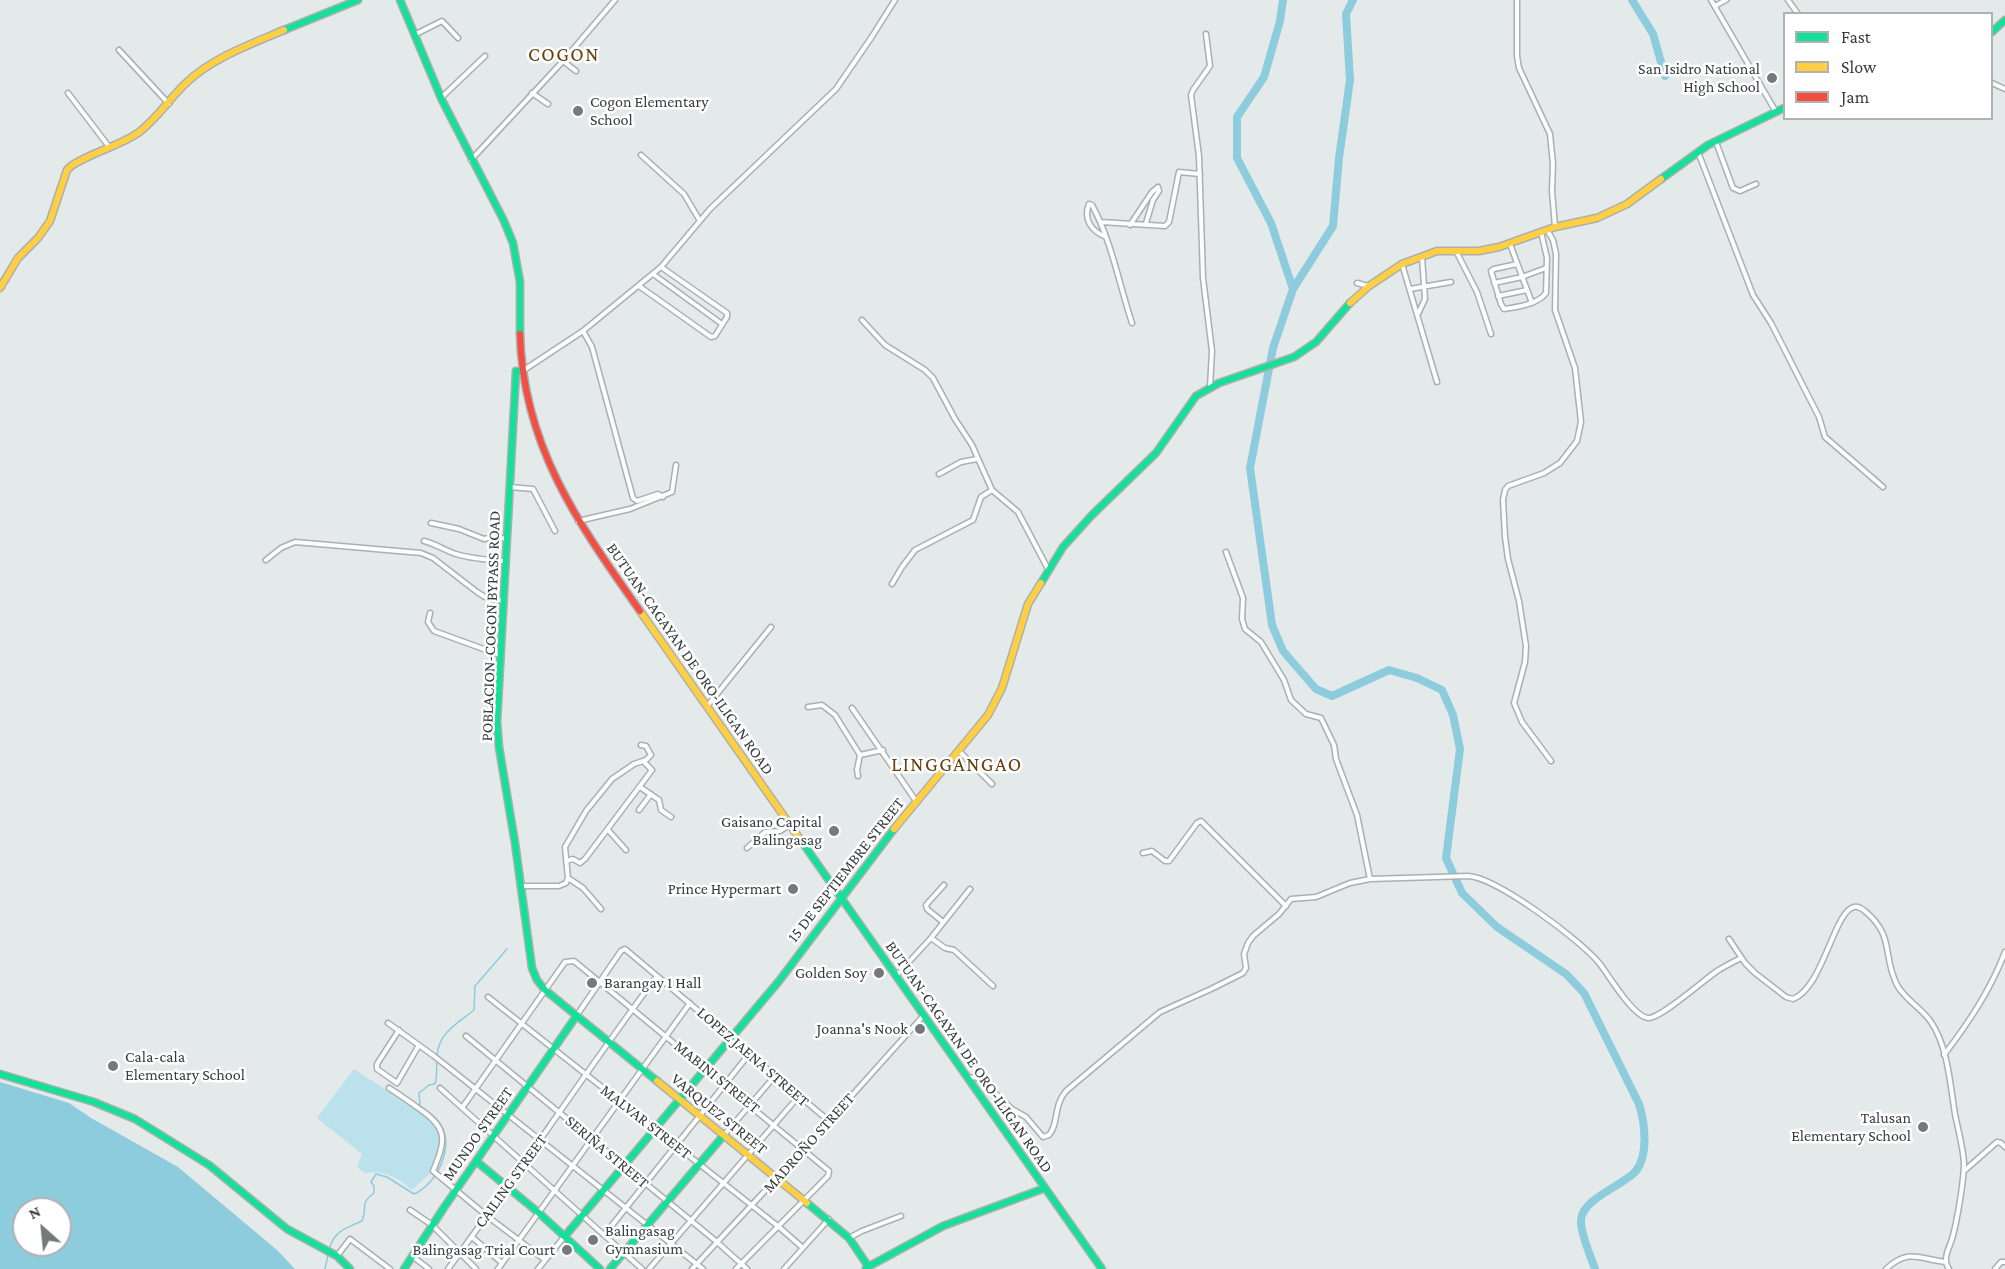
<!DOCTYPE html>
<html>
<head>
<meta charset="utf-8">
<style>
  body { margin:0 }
  #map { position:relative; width:2005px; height:1269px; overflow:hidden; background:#e4e9ea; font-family:"Crimson Pro",serif }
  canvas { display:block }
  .legend { position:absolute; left:1783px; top:12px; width:210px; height:108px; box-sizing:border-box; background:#fff; border:2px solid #b0b1b1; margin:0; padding:8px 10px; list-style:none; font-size:18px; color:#393c3d }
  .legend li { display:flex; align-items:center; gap:12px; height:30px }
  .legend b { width:30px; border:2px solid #b0b1b1 }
  .north { position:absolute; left:12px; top:1197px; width:60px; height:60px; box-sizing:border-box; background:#fff; border:2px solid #b0b1b1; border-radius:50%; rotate:333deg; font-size:16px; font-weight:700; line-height:24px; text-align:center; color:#393c3d }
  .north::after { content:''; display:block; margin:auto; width:21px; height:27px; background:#75797a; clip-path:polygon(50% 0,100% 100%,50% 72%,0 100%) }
</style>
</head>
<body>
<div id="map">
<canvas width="2005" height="1269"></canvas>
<ul class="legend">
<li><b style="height:8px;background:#16e098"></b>Fast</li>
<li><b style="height:8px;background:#ffcf43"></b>Slow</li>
<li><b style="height:8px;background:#f24e42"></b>Jam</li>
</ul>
<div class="north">N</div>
</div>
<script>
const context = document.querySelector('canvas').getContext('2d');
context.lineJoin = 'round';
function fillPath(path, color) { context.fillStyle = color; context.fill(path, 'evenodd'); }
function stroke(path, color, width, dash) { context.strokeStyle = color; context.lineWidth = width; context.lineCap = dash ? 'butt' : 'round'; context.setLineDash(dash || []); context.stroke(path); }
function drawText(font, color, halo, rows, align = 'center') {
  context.font = font + ' "Crimson Pro",serif'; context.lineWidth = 5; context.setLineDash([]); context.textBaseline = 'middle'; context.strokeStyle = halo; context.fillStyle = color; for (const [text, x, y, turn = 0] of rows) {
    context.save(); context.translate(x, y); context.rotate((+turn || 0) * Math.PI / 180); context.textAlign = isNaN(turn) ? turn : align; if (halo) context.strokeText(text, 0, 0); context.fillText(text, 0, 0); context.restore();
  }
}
const green = new Path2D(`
  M354 1069 424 1115 438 1129 444 1150 438 1166 412 1190C398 1178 384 1170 365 1173L357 1167 362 1154 317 1118Z`);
const water = new Path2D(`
  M0 1082 69 1103 91 1118 178 1167 277 1250 295 1269H0ZM24 1209H60V1245H24Z`);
const stream = new Path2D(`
  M329 1251C333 1231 346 1228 362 1221 369 1204 358 1206 374 1193V1186L371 1182 376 1174 387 1177 414 1194C437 1184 454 1148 441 1125 437 1117 427 1111 420 1106L419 1093 429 1085 435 1084C438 1074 436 1067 437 1056 439 1032 457 1024 474 1010L475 986 507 949
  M325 1269 328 1255`);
const river = new Path2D(`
  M1283 0 1280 21 1264 77 1237 117V158L1271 223 1293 289
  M1353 0 1346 14 1350 80 1339 158 1333 226 1293 289 1273 348 1250 468 1272 625 1283 651 1316 689 1332 696 1389 670 1417 678 1442 690 1453 715 1460 749 1446 858 1462 893 1497 927 1566 974 1584 993 1639 1104C1645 1123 1649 1156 1635 1172 1622 1186 1582 1199 1581 1220 1580 1233 1591 1257 1595 1269
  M1632 0 1653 34 1665 76`);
const street = new Path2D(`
  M1517 0V56L1519 68 1550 134 1553 164 1552 191 1555 227
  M1711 0 1776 112
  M1788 0 1798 14
  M1715 6 1726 0
  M1206 34 1210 66 1193 90 1191 95 1199 156 1203 278 1212 351 1210 387
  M414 35 442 21 458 38
  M119 50 169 104
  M563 61 576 71
  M1992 83 2005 89
  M68 93 110 148
  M532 93 548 104
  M442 97 485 56
  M1716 142 1733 188 1740 191 1756 184
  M1698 152 1753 295 1771 323 1819 417 1825 437 1883 487
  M641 155 684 194 700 221
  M471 160 563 61 615 0
  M1101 222 1165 226 1169 222 1179 172 1200 174
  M1130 225 1152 192 1158 187 1159 191 1153 200 1146 223
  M1547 230 1553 240 1556 254 1555 310 1575 368 1581 422 1577 441 1560 463 1544 473 1508 486 1505 490 1503 500 1505 537 1508 559 1519 601 1526 646 1525 662 1514 703 1522 722 1551 761
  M1106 237C1091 231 1083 219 1089 204L1092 205C1112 242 1119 284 1132 323
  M1510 244 1532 303
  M1456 251 1477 292 1491 334
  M1402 264 1437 382
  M1517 264 1494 269 1491 271 1501 304 1504 309C1518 307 1538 304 1546 293L1547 258 1541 232
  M653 274 722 324
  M1357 283 1368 286
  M1494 283 1522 277 1546 268
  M639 286 711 337 715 336 727 317V313L661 267
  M1410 289 1451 282
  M1498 296 1527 290
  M1418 314 1425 299 1422 257
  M862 320 885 345 925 370 933 378 955 419 972 445 992 490 1018 512 1048 569
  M583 331 592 347 633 498 637 501 658 494 663 497
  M524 370 583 331 661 267 710 209 836 89 871 38 895 0
  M939 474 961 462 977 459
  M510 487 533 489 555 531
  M578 521 630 509 672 492 676 465
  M431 523 459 529 484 539 494 537 507 539
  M424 541C436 544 444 550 456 554 472 559 489 560 505 561
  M1226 552 1243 598 1242 619 1245 629 1261 642 1284 680 1291 700 1306 714 1321 718 1334 745 1336 759 1357 815 1370 879
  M266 560 281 548 295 542 421 553 433 558 477 592 485 597 503 601
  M892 584 902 567 915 550 973 520 981 497 992 490
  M430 613 428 622 434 631 500 655
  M708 705 771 627
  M808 707 822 705 835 715 860 755 857 770 858 776
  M852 708 916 801
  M959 751 992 784
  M860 755 883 750
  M640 787 659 800 661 810 671 817
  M639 810 651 794
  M608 830 626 850
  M747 848 765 832 780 831 789 825
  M1143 853 1152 851 1165 861H1169L1197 823 1201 821 1286 906
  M566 861 573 859 580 863 585 859 652 770 643 761
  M568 878 583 888 601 909
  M521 886H559L566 883 568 878 565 847 586 811 612 779 634 764 646 760 651 755 646 746 641 745
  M943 922 927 909 926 905 944 885
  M931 938 945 948 954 950 993 986
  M1729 939 1745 963 1755 973 1786 997 1793 999C1823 988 1834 911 1854 907 1859 906 1862 909 1866 912 1895 937 1882 955 1897 985 1905 1000 1922 1008 1931 1022 1948 1047 1950 1084 1955 1114 1958 1130 1963 1146 1964 1163 1964 1180 1957 1222 1952 1239 1950 1246 1945 1254 1946 1261 1946 1264 1947 1266 1949 1269
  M897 975 931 938 970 889
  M488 997 779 1227 803 1248
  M577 1015 621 951 625 949 829 1121
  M388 1023 434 1056 703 1269
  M399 1030 377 1064V1069L397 1083 419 1045
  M466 1036 717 1242 747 1269
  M1944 1055C1969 1022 1990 991 2005 952
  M969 1078 975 1077 981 1080 1012 1109 1026 1117 1043 1137 1049 1135C1059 1124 1053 1106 1066 1091L1160 1012 1211 989 1243 973 1246 968 1244 954 1248 943 1253 936 1279 914 1291 899 1316 897 1350 883 1370 879 1468 876C1496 877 1582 941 1600 964 1609 976 1634 1018 1649 1018 1662 1017 1704 980 1717 971 1725 966 1733 962 1741 958
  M389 1088C400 1095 410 1102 421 1110 449 1129 445 1142 433 1171L487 1216 545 1260
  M440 1088 642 1269
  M462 1108 565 962 574 961 829 1171 828 1176 736 1269
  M724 1135 775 1076
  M1964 1171 1997 1142 2001 1143 2005 1147
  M410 1210 432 1225 476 1269
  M605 1234 750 1053
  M472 1237 502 1263
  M849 1238 862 1231 901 1216
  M337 1256 350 1239 390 1269
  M412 1256 429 1269
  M448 1269C520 1172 585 1072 657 976
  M498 1269 690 1003
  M538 1269 564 1237
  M649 1269 799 1096
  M692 1269 804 1149 924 1015
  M784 1269 829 1219
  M1886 1269C1909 1248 1918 1259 1946 1262
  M1995 1269 2001 1262H2005`);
const fast = new Path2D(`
  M400 0 442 100 504 221 513 243 520 282V334
  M284 30 358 0
  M1992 32 2005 20
  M1661 179 1708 145 1784 108
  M523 371H516L497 722 499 747 515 843 532 968 537 980 545 990 657 1081
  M1041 583 1063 547 1092 515 1156 453 1196 396 1219 383 1294 357 1316 342 1350 303
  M802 842 1102 1269
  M0 1074 94 1102 135 1119 209 1165 287 1229 337 1256 350 1269
  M476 1161 539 1213 600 1269
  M807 1203 849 1238 868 1266
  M565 1236 779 981 894 829
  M866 1268 943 1226 1045 1188
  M404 1269 445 1206 577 1015
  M610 1269 724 1135`);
const slow = new Path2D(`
  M0 288 18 258 38 238 50 221 67 170 71 166C92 152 117 147 138 133 157 119 169 99 186 83 212 58 251 44 284 30
  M1350 303 1369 286 1402 264 1437 251H1479L1499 247 1555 227 1597 218 1627 204 1661 179
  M640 611 802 842
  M894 829 988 715 1002 688 1028 604 1041 583
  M657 1081 807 1203`);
const jam = new Path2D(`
  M520 334C523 446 578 523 640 611`);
const markers = [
  [1772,78,6,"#75797a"],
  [578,111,6,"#75797a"],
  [834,831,6,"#75797a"],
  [793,889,6,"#75797a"],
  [879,973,6,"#75797a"],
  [592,983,6,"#75797a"],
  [920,1029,6,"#75797a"],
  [113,1066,6,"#75797a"],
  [1923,1127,6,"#75797a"],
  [593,1240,6,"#75797a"],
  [567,1250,6,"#75797a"]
];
const poiNames = [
  ["San Isidro National",1760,69],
  ["High School",1760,87],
  ["Cogon Elementary",590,102,"left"],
  ["School",590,120,"left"],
  ["Gaisano Capital",822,822],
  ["Balingasag",822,840],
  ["Prince Hypermart",781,889],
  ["Golden Soy",867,973],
  ["Barangay 1 Hall",604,983,"left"],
  ["Joanna's Nook",908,1029],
  ["Cala-cala",125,1057,"left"],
  ["Elementary School",125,1075,"left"],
  ["Talusan",1911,1118],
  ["Elementary School",1911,1136],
  ["Balingasag",605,1231,"left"],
  ["Gymnasium",605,1249,"left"],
  ["Balingasag Trial Court",555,1250]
];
const streetNames = [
  ["POBLACION-COGON BYPASS ROAD",491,626,-88],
  ["BUTUAN-CAGAYAN DE ORO-ILIGAN ROAD",690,659,55],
  ["15 DE SEPTIEMBRE STREET",846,870,-52],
  ["LOPEZ JAENA STREET",753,1057,41],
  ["BUTUAN-CAGAYAN DE ORO-ILIGAN ROAD",969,1057,55],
  ["MABINI STREET",717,1077,39],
  ["VARQUEZ STREET",719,1114,39],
  ["MALVAR STREET",646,1122,38],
  ["MUNDO STREET",478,1134,-55],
  ["MADROÑO STREET",809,1143,-48],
  ["SERIÑA STREET",607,1152,40],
  ["CAILING STREET",511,1181,-54]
];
const quarterNames = [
  ["COGON",564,55],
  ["LINGGANGAO",957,765]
];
fillPath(green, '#bae1ec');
fillPath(water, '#8dccdd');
stroke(stream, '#8dccdd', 1.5);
stroke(river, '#8dccdd', 8);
stroke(street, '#abafb0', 7);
stroke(fast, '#abafb0', 9);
stroke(slow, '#abafb0', 9);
stroke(jam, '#abafb0', 9);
stroke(street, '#fbfcfc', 4);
stroke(fast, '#16e098', 6);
stroke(slow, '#ffcf43', 6);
stroke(jam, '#f24e42', 6);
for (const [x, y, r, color] of markers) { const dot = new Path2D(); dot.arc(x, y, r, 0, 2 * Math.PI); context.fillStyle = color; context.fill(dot); stroke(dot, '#fff', 2); }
drawText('16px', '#393c3d', '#fff', poiNames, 'right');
drawText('16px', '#393c3d', '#fff', streetNames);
context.letterSpacing = '1.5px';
drawText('20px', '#674111', '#fff', quarterNames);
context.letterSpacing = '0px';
</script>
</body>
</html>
